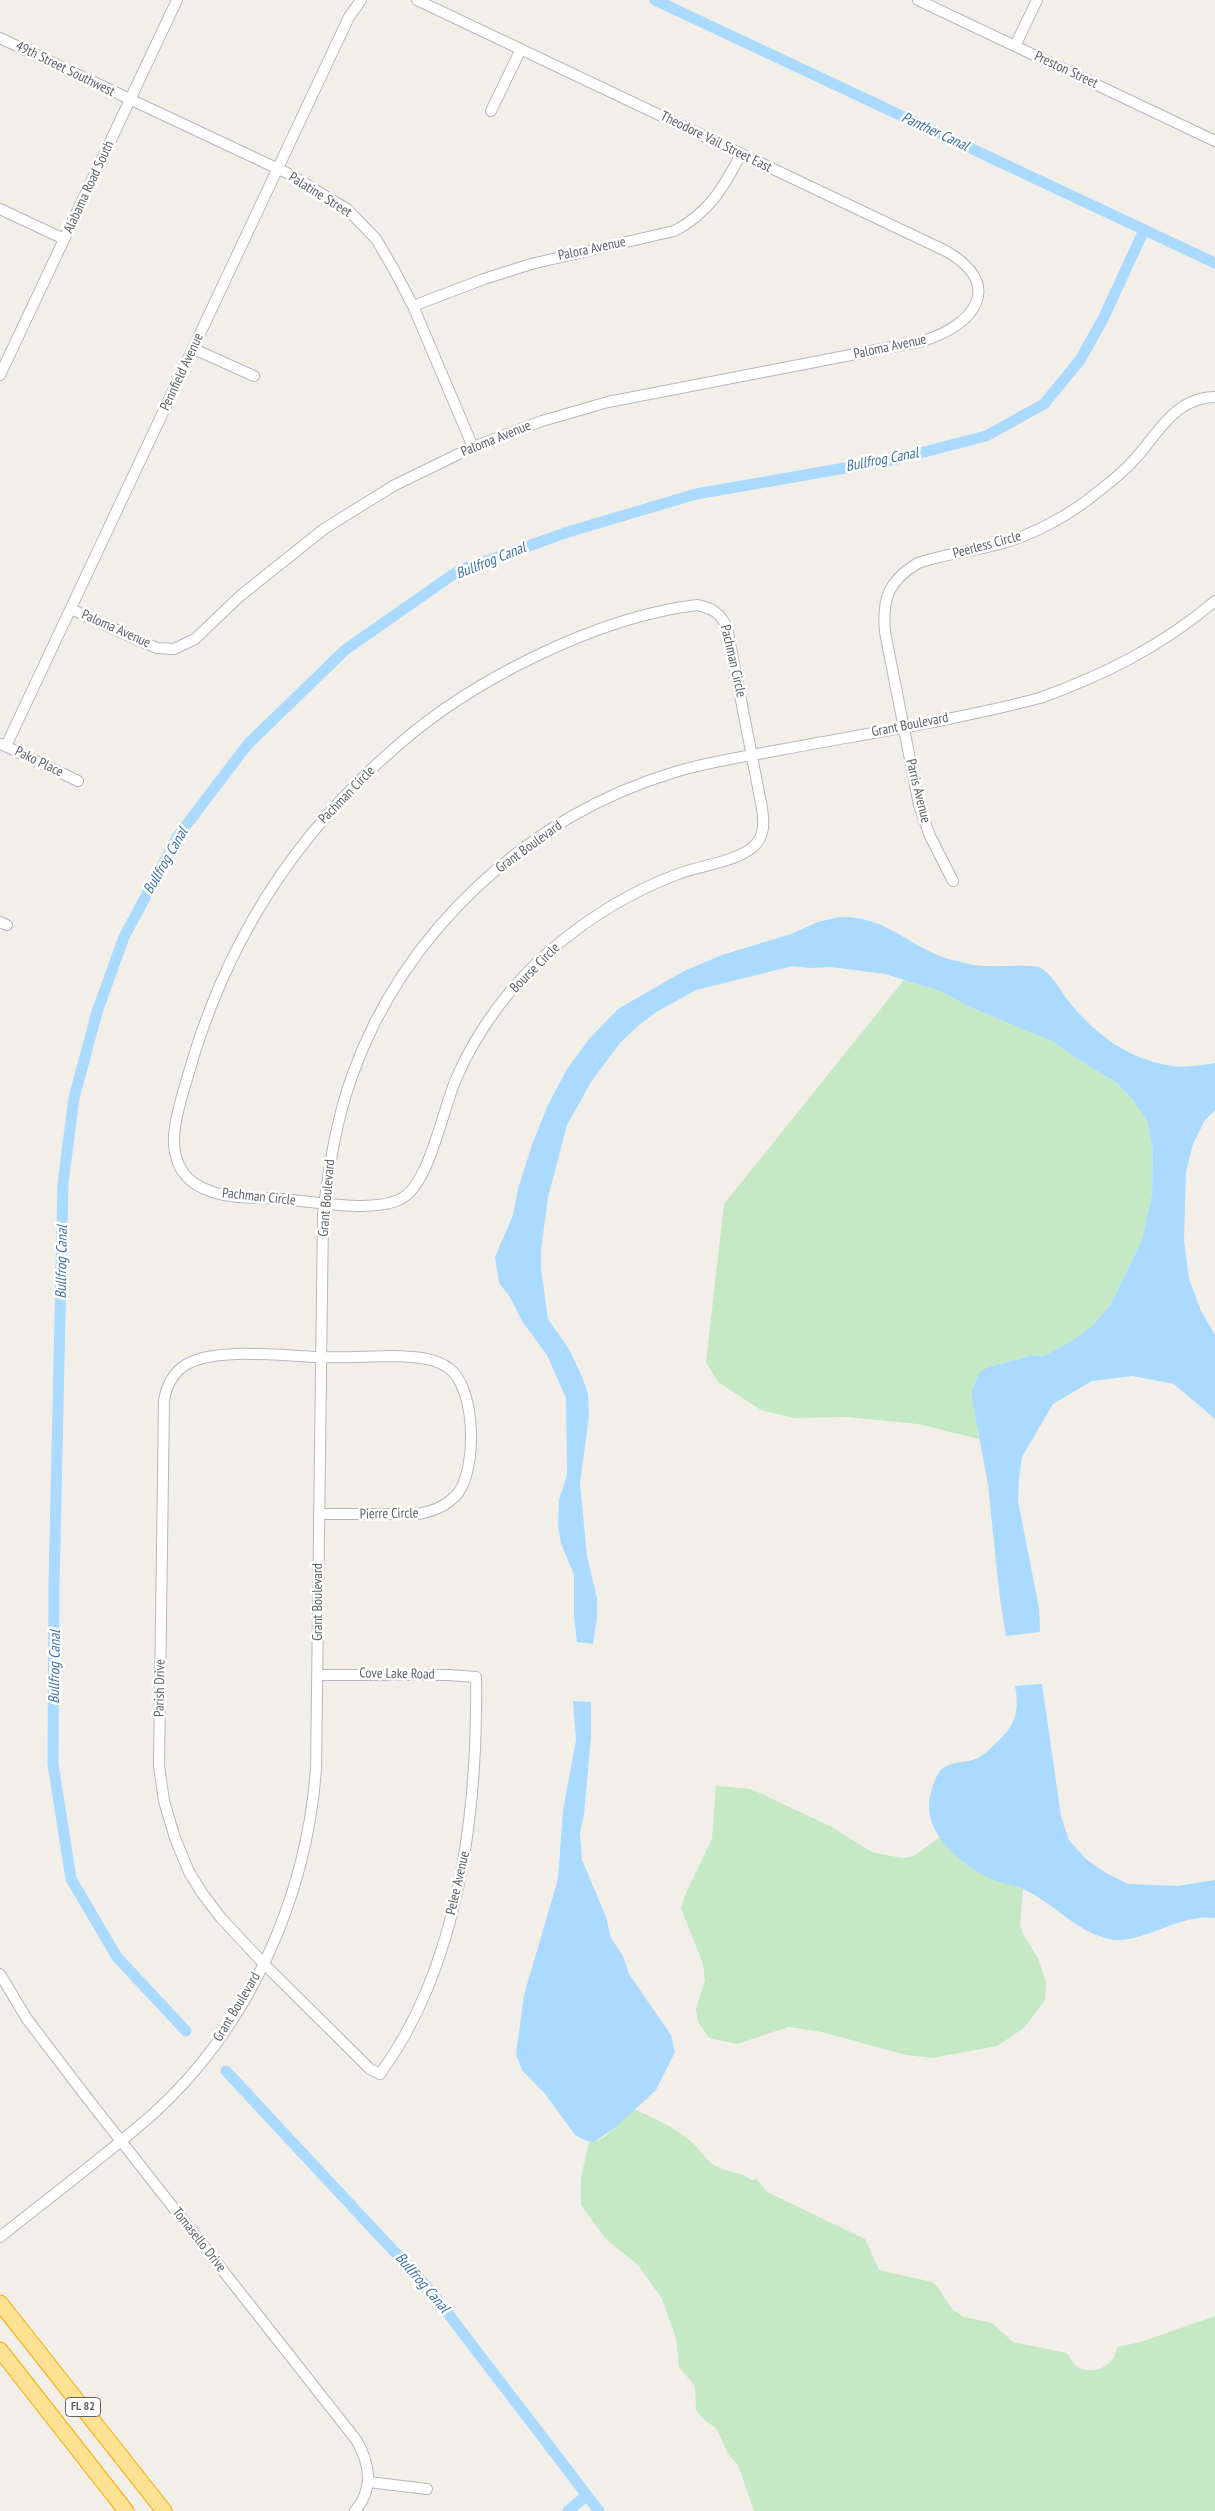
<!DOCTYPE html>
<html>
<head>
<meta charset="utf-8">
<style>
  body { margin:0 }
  canvas { display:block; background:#f1efe8 }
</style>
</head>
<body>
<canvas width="1215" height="2511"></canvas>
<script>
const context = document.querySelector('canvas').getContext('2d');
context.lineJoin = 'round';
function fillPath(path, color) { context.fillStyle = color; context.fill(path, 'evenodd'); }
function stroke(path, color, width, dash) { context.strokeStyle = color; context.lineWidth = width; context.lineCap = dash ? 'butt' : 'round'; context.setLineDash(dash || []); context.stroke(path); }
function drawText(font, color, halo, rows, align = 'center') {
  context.font = font + ' "PT Sans Narrow",sans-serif'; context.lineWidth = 5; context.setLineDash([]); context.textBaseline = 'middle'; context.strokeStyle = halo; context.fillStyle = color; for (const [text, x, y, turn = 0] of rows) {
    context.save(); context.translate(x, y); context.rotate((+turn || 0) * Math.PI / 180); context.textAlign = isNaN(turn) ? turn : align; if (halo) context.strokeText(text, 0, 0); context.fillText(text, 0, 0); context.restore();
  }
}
const green = new Path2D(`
  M904 980 943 992 970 1007 1054 1042 1073 1056 1117 1083 1132 1099 1147 1121 1153 1149 1152 1194 1142 1240 1110 1306 1092 1326 1075 1339 1044 1356 1034 1355 989 1367 977 1430 979 1439 918 1424 846 1417 794 1418 761 1410 718 1382 706 1362 724 1204Z
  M716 1786 751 1789 830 1826 872 1852 891 1856 904 1858 914 1856 940 1837C970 1870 982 1875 1023 1889L1020 1926 1024 1936 1038 1958 1046 1983 1045 2000 1024 2028 997 2046 932 2058 906 2055 822 2032 788 2027 737 2044 709 2038 698 2022 696 2009 705 1981 703 1964 681 1908 684 1897 712 1839Z
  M634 2109C656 2119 678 2129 695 2145 701 2152 706 2160 714 2165 726 2173 742 2171 753 2181L756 2178 767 2192 865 2239 879 2270 932 2282 937 2286 952 2309 964 2317 992 2323 1013 2342 1067 2353C1070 2357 1072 2363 1076 2366 1092 2377 1116 2366 1117 2347L1141 2342 1215 2316V2511H754L738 2465 728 2454 716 2428 704 2420 696 2410 695 2386 679 2367 676 2338 662 2299 638 2265 605 2238 581 2205V2178L589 2142C608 2142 620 2118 634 2109Z`);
const water = new Path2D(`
  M840 917C880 916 899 937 933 953 944 959 958 961 969 964 987 969 1031 963 1041 968 1054 976 1060 991 1070 1003 1097 1036 1130 1060 1173 1066 1186 1068 1202 1065 1215 1063V1110L1205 1120 1193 1144 1186 1172 1184 1240 1189 1279 1201 1311 1215 1335V1419L1174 1384 1132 1376 1092 1381 1053 1404 1022 1457 1019 1478 1018 1501 1039 1608 1040 1632 1006 1636 1000 1599 988 1485 971 1393 980 1372 989 1367 1034 1355 1044 1356 1075 1339 1092 1326 1110 1306 1142 1240 1152 1194 1153 1149 1147 1121 1132 1099 1117 1083 1073 1056 1054 1042 970 1007 943 992 885 974 831 967 809 968 793 966 696 990 658 1011 640 1024 620 1043 591 1082 567 1125 548 1197 541 1250V1268L548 1319 569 1349 583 1379 588 1395 589 1416 580 1483 587 1556 597 1598V1618L593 1644 577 1642 574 1617V1575L561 1543 558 1525 559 1500 567 1475 566 1398 547 1355 522 1321 510 1297 499 1283 495 1257 513 1215 518 1189 532 1145 547 1107 567 1069 590 1038 618 1009 684 971 722 955 791 934 818 922Z
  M1042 1684 1061 1816 1069 1840 1086 1859 1106 1873 1128 1884 1178 1886 1215 1880V1918C1179 1913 1140 1946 1109 1939 1076 1932 1052 1901 1021 1888 1009 1884 996 1882 985 1876 955 1859 920 1829 931 1792 933 1785 936 1776 940 1771 950 1760 964 1764 975 1759 983 1756 990 1749 996 1743 1015 1726 1020 1712 1015 1686Z
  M573 1701 591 1702V1736L584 1814 580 1833 582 1860 606 1917 611 1938 623 1956 629 1974 671 2035 675 2052 656 2090 616 2127 594 2142 586 2141 575 2135 546 2095 522 2070 516 2054 524 1995 558 1879 563 1810 576 1740Z`);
const canal = new Path2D(`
  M655 0 1215 263
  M186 2031 117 1957 71 1879 53 1764 54 1586 63 1183 74 1098 97 1012 124 937 178 836 248 744 345 650 458 571 568 532 696 494 897 459 986 436 1044 404 1080 360 1103 319 1144 230
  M226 2071 430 2290 599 2511
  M568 2511 586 2496`);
const minor = new Path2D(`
  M918 0 1215 141
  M0 38 289 174 347 209 376 239 393 268 413 306 473 447
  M1015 46 1037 0
  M491 111 521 49
  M0 209 64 239
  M413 306 484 279 531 264 674 231C708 214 724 187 741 154
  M194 349 254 376
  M0 375 177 0
  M697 605C712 608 721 613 727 628L762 808C764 822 765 836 754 846 739 861 699 866 678 874 632 891 590 917 552 949 512 983 477 1030 456 1079 443 1109 430 1180 404 1197 379 1214 314 1202 283 1199 254 1197 213 1201 189 1179 162 1153 178 1110 187 1079 224 945 292 837 397 746 472 680 597 617 697 605Z
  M71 609 138 640 157 648 174 649 195 639 240 596 324 529 393 486 473 447 542 421 608 402 923 341C975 325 1005 285 946 251L417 0
  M1 744 78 781
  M6 746 349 17 361 0
  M953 881 930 836 919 805 885 632C882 599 888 581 918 563 945 554 973 551 1000 544 1035 534 1072 514 1100 490 1112 481 1124 471 1134 460 1158 434 1175 397 1215 397
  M0 922 7 925
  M319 1675H448L476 1677C478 1809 460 1965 380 2074L370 2069 263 1963 221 1918 202 1893 189 1872 175 1838 164 1801 159 1766 164 1401C166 1387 173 1372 187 1364 217 1347 284 1356 319 1357 344 1358 370 1356 395 1356 414 1357 435 1357 450 1369 476 1390 477 1468 458 1493 447 1506 434 1511 418 1514H320
  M0 1974 27 2019 84 2094 357 2441C370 2465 374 2488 355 2511
  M0 2237C51 2196 104 2157 153 2114 249 2027 306 1899 316 1770L323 1214C329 1167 336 1121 352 1076 404 931 528 816 675 772 711 761 749 756 785 749 870 733 956 720 1040 698 1104 675 1162 646 1215 601
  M369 2482 427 2489`);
const highway = new Path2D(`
  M0 2303 164 2511
  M0 2350 126 2511`);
const shields = [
  [83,2407,35]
];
const shieldNames = [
  ["FL 82",83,2407]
];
const streetNames = [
  ["49th Street Southwest",65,69,26],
  ["Preston Street",1066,70,25],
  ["Theodore Vail Street East",716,142,26],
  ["Alabama Road South",89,187,-65],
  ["Palatine Street",320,195,32],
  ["Palora Avenue",592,249,-12],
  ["Paloma Avenue",890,347,-12],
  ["Pennfield Avenue",182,372,-65],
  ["Paloma Avenue",496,439,-22],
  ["Peerless Circle",987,545,-15],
  ["Paloma Avenue",116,629,24],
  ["Pachman Circle",733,661,77],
  ["Grant Boulevard",910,725,-11],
  ["Pako Place",39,762,26],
  ["Parris Avenue",918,791,76],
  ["Pachman Circle",347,795,-46],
  ["Grant Boulevard",529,847,-36],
  ["Bourse Circle",535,968,-45],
  ["Pachman Circle",259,1197,6],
  ["Grant Boulevard",327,1198,-85],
  ["Pierre Circle",389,1514,-1],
  ["Grant Boulevard",318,1602,-90],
  ["Cove Lake Road",397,1674,1],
  ["Parish Drive",160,1688,-89],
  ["Pelee Avenue",458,1883,-77],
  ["Grant Boulevard",237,2007,-59],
  ["Tomasello Drive",199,2240,52]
];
const waterNames = [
  ["Panther Canal",935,132,25],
  ["Bullfrog Canal",882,460,-11],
  ["Bullfrog Canal",491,561,-22],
  ["Bullfrog Canal",166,861,-60],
  ["Bullfrog Canal",62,1262,-89],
  ["Bullfrog Canal",55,1667,-89],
  ["Bullfrog Canal",422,2283,49]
];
fillPath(green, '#c5e8c5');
fillPath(water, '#aadaff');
stroke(canal, '#aadaff', 11);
stroke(minor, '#b5b8bc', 12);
stroke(highway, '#f9ab00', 17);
stroke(minor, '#fff', 10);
stroke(highway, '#fde293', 15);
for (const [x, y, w] of shields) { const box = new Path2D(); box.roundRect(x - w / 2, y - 9.5, w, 19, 4); context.fillStyle = '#fff'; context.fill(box); stroke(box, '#5f6368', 1); }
drawText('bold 12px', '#5f6368', null, shieldNames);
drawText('14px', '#5f6368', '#fff', streetNames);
drawText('italic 15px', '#4174aa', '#fff', waterNames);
</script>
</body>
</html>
